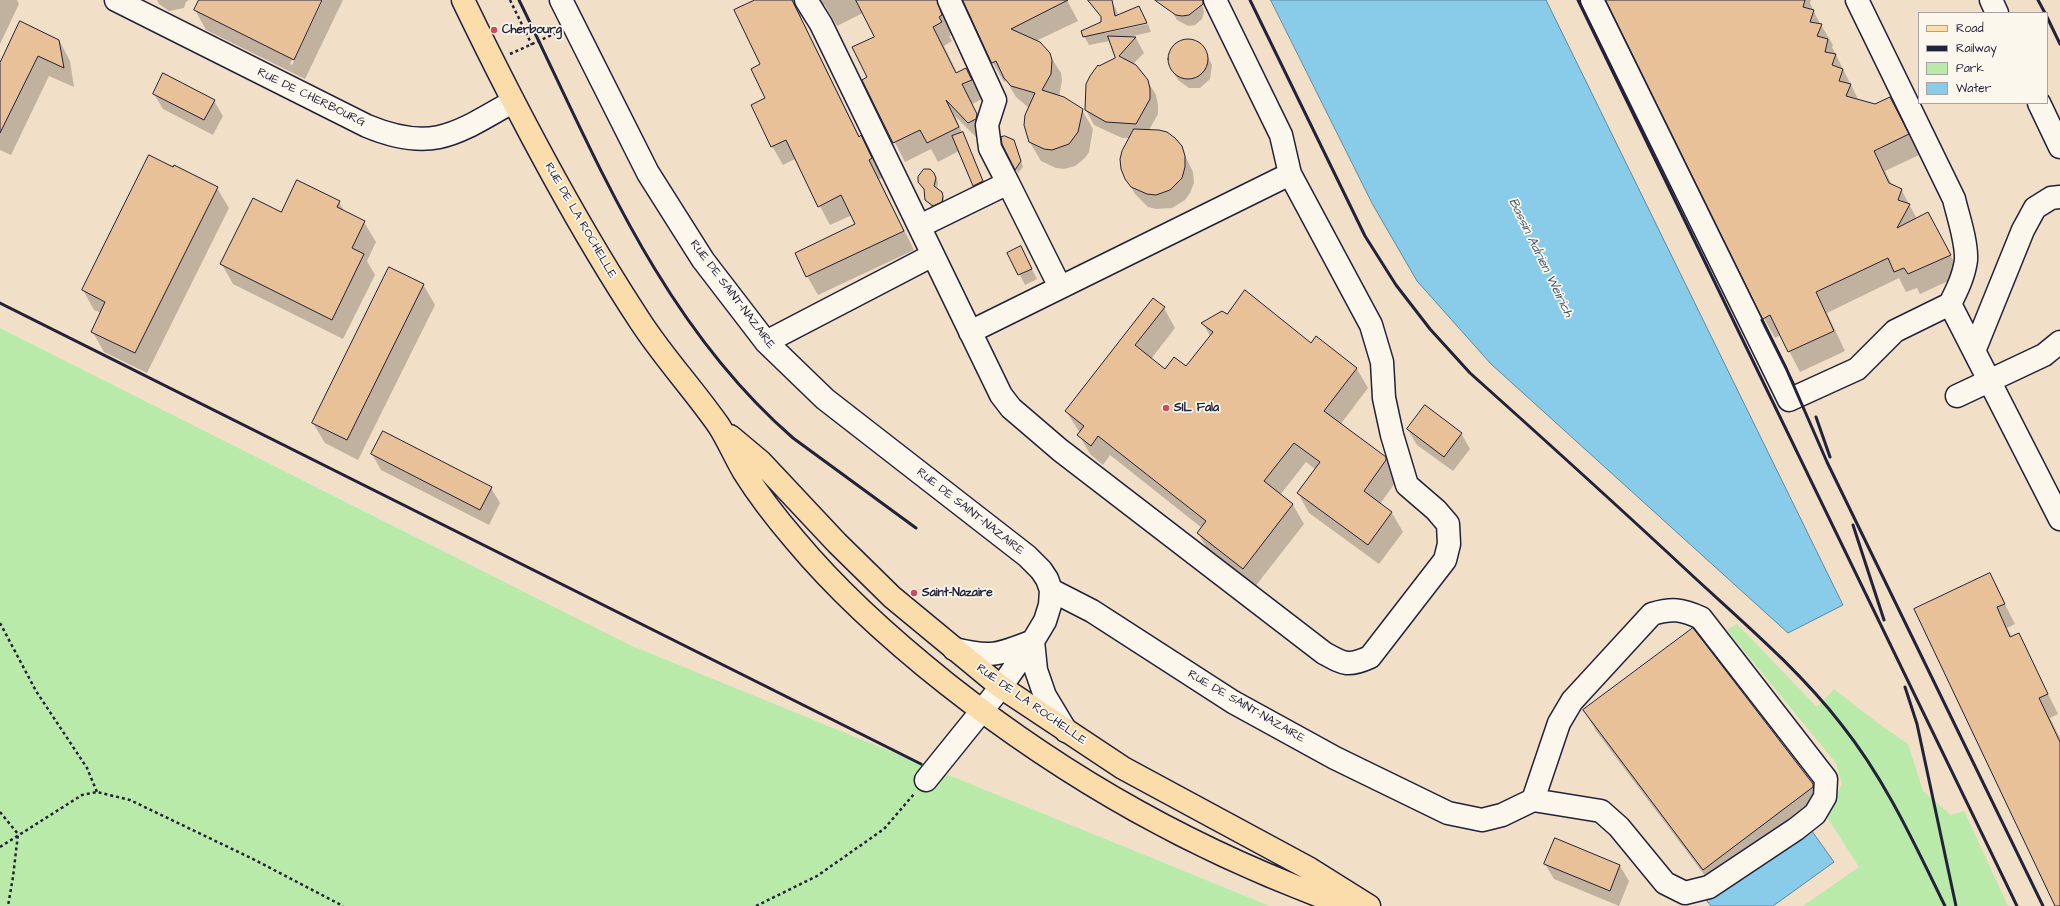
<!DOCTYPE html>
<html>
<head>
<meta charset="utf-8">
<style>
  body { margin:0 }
  #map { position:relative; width:2060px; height:906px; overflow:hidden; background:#f7ecdb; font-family:"Architects Daughter",sans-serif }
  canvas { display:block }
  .legend { position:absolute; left:1918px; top:12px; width:130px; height:92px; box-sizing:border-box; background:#fbf7ec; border:1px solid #a4a2a5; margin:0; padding:5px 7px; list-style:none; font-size:12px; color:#22223b }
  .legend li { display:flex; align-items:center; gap:8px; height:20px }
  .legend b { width:20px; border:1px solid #a4a2a5 }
</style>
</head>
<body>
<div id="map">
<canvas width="2060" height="906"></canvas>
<ul class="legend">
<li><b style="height:5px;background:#faddab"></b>Road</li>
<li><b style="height:5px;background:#22223b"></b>Railway</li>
<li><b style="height:11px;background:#b9eaa9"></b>Park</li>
<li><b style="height:11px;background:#88cce9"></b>Water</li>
</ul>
</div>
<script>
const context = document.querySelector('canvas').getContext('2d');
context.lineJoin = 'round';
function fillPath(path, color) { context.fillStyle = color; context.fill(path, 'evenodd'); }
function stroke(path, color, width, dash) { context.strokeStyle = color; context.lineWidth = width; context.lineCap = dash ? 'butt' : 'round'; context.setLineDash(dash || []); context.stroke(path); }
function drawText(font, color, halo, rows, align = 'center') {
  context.font = font + ' "Architects Daughter",sans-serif'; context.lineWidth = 3.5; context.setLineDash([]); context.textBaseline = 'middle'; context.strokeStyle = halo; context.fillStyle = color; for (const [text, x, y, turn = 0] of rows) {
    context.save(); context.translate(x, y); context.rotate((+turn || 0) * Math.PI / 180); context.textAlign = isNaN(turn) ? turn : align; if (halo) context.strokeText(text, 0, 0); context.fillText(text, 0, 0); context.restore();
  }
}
const built = new Path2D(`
  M0 0H2060V906H1270L630 645 0 328ZM1919 13H2047V103H1919Z`);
const green = new Path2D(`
  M0 328 630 645 1270 906H0Z
  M1737 624 1817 707 1834 689 1879 724 1908 744 1923 791 1951 815 1964 811 2008 906H1803L1859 867 1827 817 1842 784 1836 763 1727 630Z`);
const water = new Path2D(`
  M1271 0H1546L1843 605 1788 633 1491 364 1417 281 1373 205Z
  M1809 827 1834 862 1773 906H1711L1707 901Z`);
const shadow = new Path2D(`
  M0 0H17L19 4 0 44Z
  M157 0H189L186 2 184 8 169 11 159 4Z
  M200 0H321L290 64 292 65 323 0H343L305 79 206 30 195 10Z
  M757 0H1067L1078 21 1036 41 1049 54 1061 73 1062 80 1059 97 1082 110 1093 129 1089 152 1085 158 1075 166 1064 169 1056 168 1041 161 1029 141V108L1016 97 1006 80 1004 82 993 63 968 8 961 6 947 19 952 35 949 36 952 41 944 46 957 73 966 69 982 99 972 104 988 134 980 141 955 116 985 186 976 190 959 151 938 162 931 149 905 162 863 80 868 78 875 37 863 13 837 26 825 5 811 8 801 17 860 137 872 156 882 178 879 179 914 250 818 295 807 276 856 224 852 215 830 225 795 159 783 165 772 146Z
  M1095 0H1111L1116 9 1118 16 1139 7 1147 22 1105 31V33L1148 24 1151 32 1128 37 1136 38 1144 53 1133 64 1141 70 1156 95 1158 105V114L1149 130 1181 147 1193 172 1194 183 1190 193 1185 200 1172 208 1156 209 1148 207 1135 194 1126 178 1130 138H1122L1094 125 1086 110 1116 59 1110 41 1089 45 1084 36 1102 23V19L1094 6Z
  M1167 0H1201L1204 12 1202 19 1195 25 1188 26 1177 20 1168 5Z
  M1602 0H1811L1810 3 1817 18 1833 45 1832 47 1859 101 1876 105 1890 98 1901 118 1919 155 1885 171 1892 185 1901 189 1917 219 1928 213 1961 275 1920 294 1917 288 1906 292 1899 278 1827 313 1845 351 1800 372 1781 335 1775 338 1764 318 1612 10 1606 8Z
  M59 40 70 61 74 87 49 76 11 155 0 150V65Z
  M1192 40 1203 47 1212 65 1210 79 1200 88H1189L1178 80 1172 70 1169 57 1173 47 1178 42Z
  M154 94 214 101 223 116 213 135 163 109Z
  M1014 141 1023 167 1018 173 1003 144Z
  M173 168 217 188 229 208 147 373 104 352 92 331 101 313 94 310 83 290Z
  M929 171 937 179 938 183 937 189 944 197V206L933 209 926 200 925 190 919 182 921 173Z
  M339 202 345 212 364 222 376 242 367 261 375 275 343 339 233 284 221 263 281 213Z
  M1021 248 1037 279 1025 285 1009 253Z
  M423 284 435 305 358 460 325 443 313 423Z
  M1164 308 1175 328 1151 359 1165 370 1186 368 1210 336 1203 323 1312 344 1317 338 1357 369 1368 388 1340 425 1385 458 1397 480 1380 504 1392 513 1403 532 1379 564 1309 513 1298 493 1315 469 1306 462 1280 495 1293 505 1304 524 1254 588 1209 552 1198 533 1202 528 1110 455 1103 465 1090 454 1079 435 1080 433 1066 411Z
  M1408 430 1461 433 1470 449 1453 471 1417 445Z
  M372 454 491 488 500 503 489 525 381 470Z
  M1990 575 2015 624 2007 628 2012 637 2018 634 2058 714 2050 718 2060 738V906H2056Z
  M1584 710 1812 785 1824 805 1715 889 1596 731Z
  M1555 839 1620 866 1629 881 1619 906 1554 879 1545 864Z`);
const building = new Path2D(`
  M199 0H322L294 60 194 10Z
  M755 0H792L859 137 861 135 872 158 869 160 904 231 806 277 795 253 855 224 841 195 818 207 786 140 771 147 751 105 765 98 751 69 760 64 734 10Z
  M856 0H937L942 15 939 17 942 22 933 27 956 73 966 68 972 80 962 84 977 114 976 119 968 123 946 100 959 127 927 143 920 130 893 143 862 80 867 77 852 47 874 37Z
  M963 0H1068L1011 29 1040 42 1050 53 1052 60 1051 74 1042 90 1064 97 1083 109 1078 132 1069 144 1052 150 1044 149 1029 142 1024 125 1025 115 1035 93 1011 86 1004 78 996 61 992 63Z
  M1088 0H1112L1115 16 1139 6 1147 23 1083 37 1081 31 1101 22V17Z
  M1155 0H1203V4L1189 15 1182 16 1176 15Z
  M1606 0H1805L1803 7 1814 10 1810 22 1822 24 1817 36 1828 39 1825 52 1836 54 1832 65 1843 69 1839 81 1851 84 1846 96 1875 104 1890 97 1909 134 1874 151 1889 183 1902 189 1898 200 1910 204 1897 228 1928 212 1951 255 1908 274 1904 268 1894 272 1888 258 1816 292 1834 331 1788 352 1770 315 1763 319Z
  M20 21 59 40 64 68 38 56 0 133V63Z
  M1108 36 1136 37 1119 56 1136 65 1148 80 1150 89V99L1136 124 1106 122 1085 110 1086 84 1090 76 1098 65 1099 66 1115 58Z
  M1168 59a20 20 0 1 1 40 0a20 20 0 1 1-40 0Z
  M163 73 215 100 204 120 153 94Z
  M1134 129 1159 130 1167 132 1175 138 1182 146 1185 156V167L1182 178 1170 190 1156 195 1147 194 1131 187 1125 179 1121 169 1120 159 1122 151Z
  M963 132 983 181 973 186 952 136Z
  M1005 136 1014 140 1021 161 1015 170 1002 144 1001 137Z
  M149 155 173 167 174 165 218 187 135 353 91 332 105 302 82 290Z
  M924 169H930L934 173 936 178 934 186 942 192 943 196 942 202 933 206 925 200 924 189 918 182V177Z
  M297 180 340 201 337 207 365 221 352 248 364 254 332 320 220 264 253 198 281 212Z
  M1021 246 1032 269 1018 275 1007 253Z
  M389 267 424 284 347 440 312 423Z
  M1245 290 1311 343 1316 336 1357 368 1324 411 1386 457V460L1364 491 1392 512 1368 545 1297 493 1320 462 1294 443 1264 481 1293 504 1243 569 1197 533 1206 521 1098 436 1091 446 1077 435 1084 426 1065 411 1153 298 1165 307 1135 345 1165 369 1174 357 1186 366 1213 332 1201 323 1222 311 1227 314Z
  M1425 405 1462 433 1444 457 1407 429Z
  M383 431 492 487 480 510 371 454Z
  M1990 573 2005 604 1997 607 2010 637 2019 633 2048 694 2039 698 2060 742V906H2055L1914 609Z
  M1693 628 1813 784V787L1703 870 1583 710Z
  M1555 838 1620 865 1610 891 1544 864Z`);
const path = new Path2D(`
  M510 0 532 45
  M510 54 556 33
  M0 623 36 691 87 768 97 792
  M0 812 18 834 13 877 8 906
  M0 847 82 795 97 792 130 800 253 859 343 906
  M756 906 817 876 884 829 914 794`);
const minor = new Path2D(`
  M116 0 367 126C432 153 456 134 512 102
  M561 0 648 173 703 260 766 342 825 399 1027 556 1041 570 1047 579 1051 590 1050 605 1045 621 1033 641 1001 687 926 780
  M806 0 821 24 1001 395 1011 408 1060 450 1324 653C1344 664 1348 667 1370 657L1445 560 1449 544 1448 524 1436 510 1407 485 1392 435 1384 398 1382 362 1371 325 1290 174 1281 135 1215 0
  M949 0 995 100 987 125 990 148 1008 183
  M1592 0 1789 400 1857 369 1895 331 1950 304
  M1857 0 1954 199C1958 216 1967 242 1966 260 1964 276 1957 290 1950 304L2060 519
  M1991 0 1997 13
  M2039 103 2060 147
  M920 226 1008 183 1060 287
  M970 332 1290 174
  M766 342 933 255
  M1974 351 2023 230 2035 208 2051 198 2060 197
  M1957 396 2044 355 2060 342
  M1051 590 1092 611 1233 702 1335 758 1448 813 1482 820 1502 815 1533 800 1601 811 1619 827 1665 883 1685 893 1709 887 1796 829 1815 814 1825 797 1826 779 1701 618C1682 609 1672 608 1652 614L1572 701 1559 723 1533 800
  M1033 641 1036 670 1045 696 1066 731
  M954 649C991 658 998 655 1033 641`);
const major = new Path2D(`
  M463 0C516 110 573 219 640 321 664 358 694 390 719 426 728 440 735 457 744 472 759 496 777 519 795 540 840 594 893 641 947 684 1070 781 1199 853 1347 906
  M730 436 761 462 837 543 892 597 1001 687 1123 768 1310 869 1369 906`);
const rail = new Path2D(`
  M519 0C595 155 659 322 793 438L916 528
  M1250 0 1365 236 1396 285 1430 329 1470 373C1546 441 1621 509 1695 578 1745 624 1799 670 1841 724 1885 779 1914 843 1945 906
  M1578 0 2017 906
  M2038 0 2045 13
  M2047 17 2060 44
  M0 303 921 764
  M1762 320 1786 368 1827 462 2043 906
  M1816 417 1830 457
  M1853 525 1884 620
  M1905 687 1917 724 1956 906`);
const markers = [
  [494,30,4,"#d1495b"],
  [1166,408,4,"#d1495b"],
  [914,593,4,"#d1495b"]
];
const poiNames = [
  ["Cherbourg",502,30],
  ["SIL Fala",1174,408],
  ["Saint-Nazaire",922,593]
];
const streetNames = [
  ["RUE DE CHERBOURG",311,98,26],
  ["RUE DE LA ROCHELLE",580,221,60],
  ["RUE DE SAINT-NAZAIRE",732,295,53],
  ["RUE DE SAINT-NAZAIRE",970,512,38],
  ["RUE DE LA ROCHELLE",1031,705,35],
  ["RUE DE SAINT-NAZAIRE",1246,707,30]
];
const waterNames = [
  ["Bassin Adrien Weirich",1540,258,64]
];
fillPath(built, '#f2dfc7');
fillPath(green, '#b9eaa9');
fillPath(water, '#88cce9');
stroke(water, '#5f88a3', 1);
fillPath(shadow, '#0003');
fillPath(building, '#e8c198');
stroke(building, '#22223b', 1);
stroke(minor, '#22223b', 25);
stroke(major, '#22223b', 25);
stroke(path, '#22223b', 2.5, [3, 3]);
stroke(minor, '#fbf7ec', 22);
stroke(major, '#faddab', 22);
stroke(rail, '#22223b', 3);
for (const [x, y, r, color] of markers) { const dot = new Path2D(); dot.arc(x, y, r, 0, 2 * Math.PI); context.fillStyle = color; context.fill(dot); stroke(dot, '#fbf7ec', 1.5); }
drawText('bold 12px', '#22223b', '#fbf7ec', poiNames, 'left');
drawText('12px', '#22223b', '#fbf7ec', streetNames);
drawText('italic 13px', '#41556f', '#fbf7ec', waterNames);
</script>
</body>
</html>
